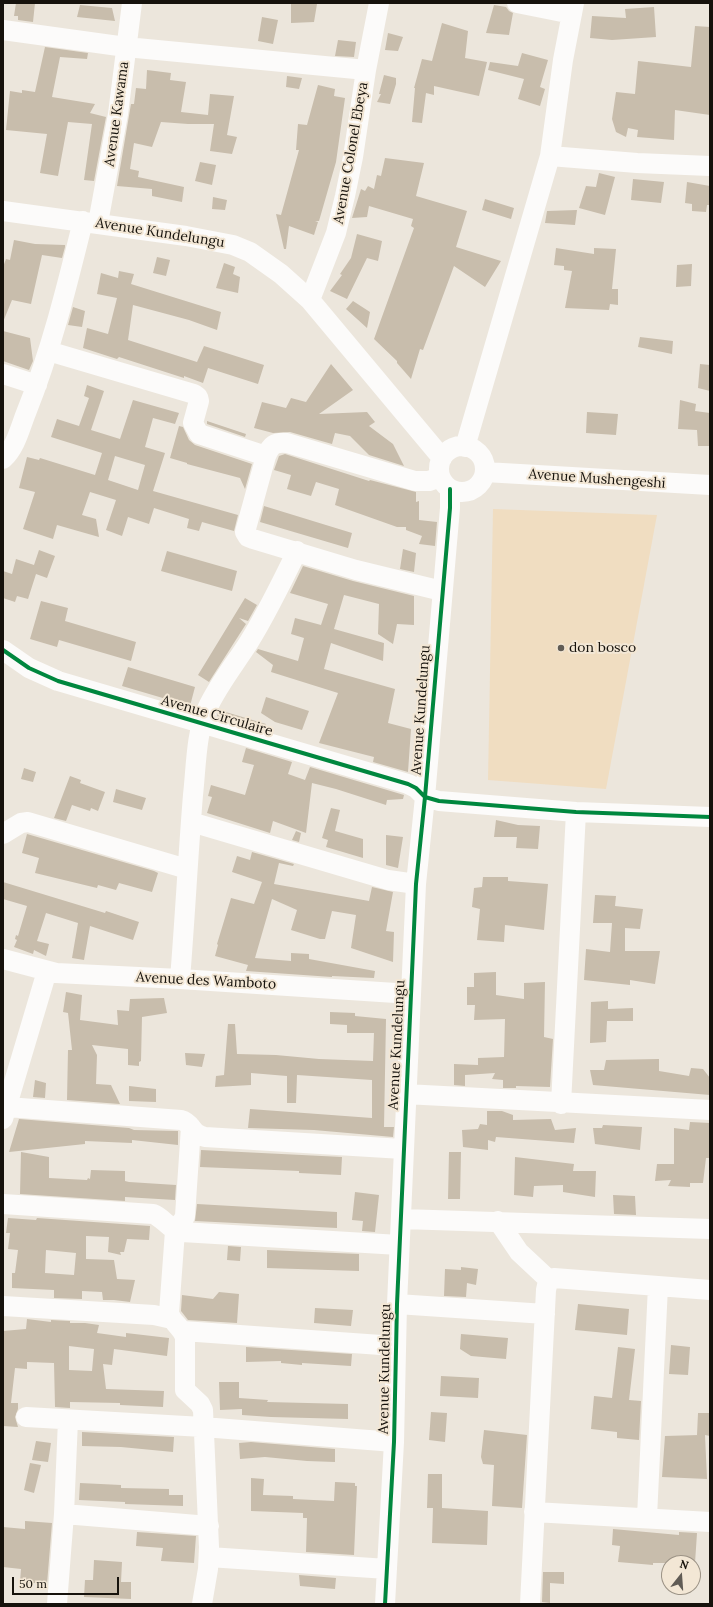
<!DOCTYPE html>
<html>
<head>
<meta charset="utf-8">
<style>
  body { margin:0 }
  #map { position:relative; width:713px; height:1607px; overflow:hidden; background:#ece6dc; font-family:Lora,serif }
  canvas { display:block }
  .frame { position:absolute; inset:0; border:4px solid #16120c; pointer-events:none }
  .north { position:absolute; left:661px; top:1555px; width:40px; height:40px; box-sizing:border-box; background:#f3e7d5; border:1px solid #9b9285; border-radius:50%; rotate:17deg; font-size:11px; font-weight:700; line-height:16px; text-align:center; color:#16120c }
  .north::after { content:''; display:block; margin:auto; width:14px; height:18px; background:#615c55; clip-path:polygon(50% 0,100% 100%,50% 72%,0 100%) }
  .scale { position:absolute; left:12px; top:1577px; width:107px; height:18px; box-sizing:border-box; border:2px solid #16120c; border-top:0; padding-left:5px; font-size:12px; line-height:14px; white-space:nowrap; color:#16120c; -webkit-text-stroke:3px #f3e7d5; paint-order:stroke }
</style>
</head>
<body>
<div id="map">
<canvas width="713" height="1607"></canvas>
<div class="frame"></div>
<div class="north">N</div>
<div class="scale">50 m</div>
</div>
<script>
const context = document.querySelector('canvas').getContext('2d');
context.lineJoin = 'round';
function fillPath(path, color) { context.fillStyle = color; context.fill(path, 'evenodd'); }
function stroke(path, color, width, dash) { context.strokeStyle = color; context.lineWidth = width; context.lineCap = dash ? 'butt' : 'round'; context.setLineDash(dash || []); context.stroke(path); }
function drawText(font, color, halo, rows, align = 'center') {
  context.font = font + ' Lora,serif'; context.lineWidth = 4; context.setLineDash([]); context.textBaseline = 'middle'; context.strokeStyle = halo; context.fillStyle = color; for (const [text, x, y, turn = 0] of rows) {
    context.save(); context.translate(x, y); context.rotate((+turn || 0) * Math.PI / 180); context.textAlign = isNaN(turn) ? turn : align; if (halo) context.strokeText(text, 0, 0); context.fillText(text, 0, 0); context.restore();
  }
}
const green = new Path2D(`
  M493 509 657 515 606 789 488 780Z`);
const building = new Path2D(`
  M16 3H35L33 22 18 20V16H14Z
  M291 3 317 4 314 22 291 23Z
  M80 5 112 8 115 21 77 17Z
  M494 5 506 7 509 11 513 13 509 35 486 33Z
  M654 7 656 37 612 40 590 38 592 16 626 18 625 9Z
  M262 17 278 20 273 44 258 41Z
  M442 23 468 31 465 58 487 62 479 96 434 86V95L426 93 422 123 412 122 415 88H414L422 59 432 61Z
  M695 26 710 27V115L675 110 674 140 637 137 638 130 628 128 626 137 616 132 612 119 616 92 635 94 638 61 691 67Z
  M388 33 403 37 398 51 385 50Z
  M338 40 356 42 354 57 335 56Z
  M45 47 88 53 87 59 60 57 52 97 95 104 90 113 106 117 94 181 84 180 92 124 68 122 58 176 40 173 47 134 6 130 10 91 22 93V90L35 92Z
  M522 53 548 60 540 87 545 89 540 106 518 99 524 79 488 70 490 62 518 66Z
  M147 70 171 73 170 80 186 82 181 112 208 115 210 94 234 96 227 135 237 137 232 154 210 151 214 124H188L161 122 152 147 134 143 130 169 139 171 138 177 184 187 182 202 152 196V189L117 186 131 104H134L136 88 146 89Z
  M384 75 396 78V84L390 104 377 102 381 94H379Z
  M287 76 302 78 299 89 286 87Z
  M318 85 335 89 334 96 345 98 336 162 319 221H315L318 222 314 235 289 226 286 249H284L276 214 281 215 299 150H296L298 124 307 125Z
  M385 158 424 163 416 196 467 211 456 247 501 261 485 287 454 266 423 350 420 349 411 379 397 363V361L374 339 414 228 411 226 413 219 369 206 367 217 352 218 361 189 365 191 368 186 374 189 377 175 381 176Z
  M200 162 216 165 212 185 195 181Z
  M599 173 615 177 605 215 579 208 586 186 596 187Z
  M633 179 664 182 661 203 631 200Z
  M687 182 710 186V205H707L706 212 692 211V204L685 203Z
  M213 197 227 200 225 210 212 209Z
  M485 199 514 208 511 219 482 210Z
  M577 210 575 225 545 223 547 211Z
  M357 234 382 241 378 261 367 258 347 299 330 291 342 275 340 274 351 258Z
  M14 240 35 244 65 245V247L62 258 42 255 31 304 12 300 3 322V267L6 259 10 260Z
  M556 248 594 254V248L616 249 612 289H618V305L610 304 609 310 565 308 572 271 564 270V266L554 265Z
  M157 257 170 260 166 276 153 273Z
  M224 263 235 267 233 274 240 277 238 293 216 288Z
  M692 264 691 286 676 287 677 265Z
  M119 271 134 274 131 284 221 312 217 330 189 320 133 305 128 340 197 362 204 346 264 365 258 384 208 368 203 383 184 376V378L119 357 117 359 83 348 87 328 108 334 117 298 97 294 101 273 118 278Z
  M353 301 370 312 367 328 346 309Z
  M73 307 85 311 82 327 68 325Z
  M3 331 30 338 33 361 29 370 3 361Z
  M640 337 673 341 672 354 638 347Z
  M331 364 353 390 319 414 367 412 375 422 369 426 393 444 404 466 369 455 350 436 335 433 332 444 290 432 273 433 254 428 262 402 286 408 291 398 306 402Z
  M700 364 710 365V391L698 388Z
  M87 385 104 391 91 430 120 439 133 400 179 413 175 424 153 418 145 447 165 453 153 491 238 515 234 531 202 522 199 531 187 528 189 519 154 508 149 524 128 517 122 536 106 530 116 500 90 492 82 515 96 519 99 537 57 525 53 539 23 529 35 492 19 488 27 457 39 460 40 458 95 475 102 453 51 437 57 419 79 426 89 398 84 396ZM115 456 145 465 138 490 108 480Z
  M680 400 696 404 695 411 710 413V446H698L697 430 678 429Z
  M587 412 618 414 616 435 586 433Z
  M207 421 246 434 245 437 207 424Z
  M179 426 183 427 189 440 195 445 252 464 245 489 240 478 187 464V463L170 458Z
  M285 454 369 481 370 480 416 492V502L419 501V520L437 522 435 546 419 544 422 536 406 530V527H397L335 505 339 489 316 482 311 496 287 489 291 475 274 470 279 456Z
  M264 506 352 533 348 548 260 522Z
  M403 549 416 553 414 572 400 569Z
  M39 550 55 556 47 578 36 574 28 599 17 596 15 602 3 598V571L12 574 16 559 34 565Z
  M167 551 237 571 232 591 161 571Z
  M303 566 353 581 414 596V625L397 624 393 644 378 634 379 604 344 595 334 629 384 643 383 661 331 643 324 669 395 689 388 723 411 729 408 772 373 762 374 757 319 743 338 693 271 672 273 665 256 652 258 649 298 661 304 638 291 634 295 618 321 625 328 604 290 593Z
  M245 598 257 605 248 621 239 618 246 624 209 682 198 675Z
  M41 601 68 608 65 621 136 642 131 661 59 640 57 647 30 639Z
  M128 667 195 687 190 706 122 686Z
  M266 697 309 711 302 730 275 722 261 713Z
  M219 710 266 724 264 730 217 716Z
  M246 748 292 762 288 774 305 780 310 767 404 795 403 799 387 800 386 805 336 789 312 783 306 833 273 821 270 833 207 813 212 797 208 796 211 785 245 795 254 765 242 762Z
  M24 768 36 772 33 782 21 779Z
  M70 776 81 780 80 783 105 792 98 811 91 808 90 811 72 805 66 821 54 818Z
  M116 789 146 798 142 810 113 802Z
  M331 808 340 810 335 831 363 839V858L326 847 328 840 322 838Z
  M496 820 518 825 540 826 538 849 516 848 517 837H494Z
  M296 831 301 833 299 842 292 840Z
  M27 834 154 871 158 873 152 892 119 883 116 890 98 885 97 888 35 873 39 858 22 853Z
  M386 835 403 837 398 868 386 865Z
  M252 852 294 864 293 866 279 863 274 884 369 901 372 887 393 892 386 931 394 932 393 962 351 948 356 915 332 911 325 939H320L291 930 297 910 272 899 255 958 291 961V953L309 954V959L375 971 374 978 332 976V977L246 971 248 965 215 956 218 945 217 944 231 898 254 904 262 882 232 872 237 856 250 860Z
  M483 877H508V881L548 884 544 930 505 925 504 942 477 940 480 909 472 907 474 888 482 887Z
  M3 882 105 913 106 911 139 922 133 940 90 926 84 960 72 958 78 923 46 913 37 941 49 944 46 956 34 950 33 954 14 947 17 940 15 939 16 935 18 936 27 906 3 899Z
  M595 895 616 896 615 906 643 909 640 929 625 928V951H660L655 984 630 980V985L584 980 586 949 610 952 612 923H593Z
  M496 972V995L524 999V983L545 982 544 1037 553 1039 550 1087 516 1086V1088H503V1080L492 1079 495 1073 465 1075V1086L454 1085V1064L478 1065V1058L504 1057 505 1019 474 1020 475 1005H467V987H474V973Z
  M66 992 82 995 80 1020 118 1025 117 1010 129 1011 130 999 164 998 167 1013 142 1017 141 1061 139 1062V1066L128 1065V1049L92 1045 97 1055 96 1084 111 1085 120 1104 67 1100 68 1050H72L68 1013 63 1012Z
  M608 1001V1009L633 1008V1021H607L606 1042 590 1043 591 1002Z
  M330 1012 355 1013V1016L386 1019 384 1127H394L393 1137 314 1130 248 1128 250 1109 372 1118V1080L297 1075 296 1103H287V1076L251 1073V1085L215 1087 216 1076 224 1075 228 1024H235L237 1054 276 1055 319 1059 373 1061 374 1033H347V1025L330 1024Z
  M185 1053 205 1054 202 1067 186 1065Z
  M659 1059V1071L689 1076 691 1068 703 1069 710 1078V1095L593 1085 590 1070H604L606 1060Z
  M35 1080 46 1083 45 1098 33 1097Z
  M129 1086 156 1089V1102L129 1101Z
  M487 1111H502L513 1115V1120L551 1119 555 1130 576 1128 574 1143 496 1137 495 1142 488 1140V1150L463 1147 462 1130 478 1129 480 1124 487 1125Z
  M19 1119 129 1128 134 1130 178 1131V1145L132 1140V1143L85 1141V1144L9 1152Z
  M690 1122 710 1123V1158H706L703 1183H690V1187L668 1186 671 1180 655 1181 657 1164H674V1128L689 1130Z
  M603 1125 642 1127 640 1150 595 1144 593 1128H602Z
  M201 1150 342 1157 341 1175 299 1173V1171L200 1167Z
  M21 1152 49 1157V1178L87 1180 88 1178 90 1179 91 1170 125 1171V1181L129 1182 176 1185 175 1200 125 1197V1201L20 1194Z
  M449 1152H461L460 1199H448Z
  M515 1157 574 1164 573 1171H596L595 1197 563 1192V1185L534 1186 533 1197 514 1195Z
  M355 1192 379 1195 375 1232 362 1231 363 1221 352 1220Z
  M613 1195 635 1196 636 1215 614 1214Z
  M197 1204 337 1212V1228L195 1221Z
  M8 1218 36 1220 37 1218 150 1226 149 1240 127 1239 124 1252H120L121 1255 108 1252 109 1237 86 1236V1259L114 1260 117 1279 135 1280 130 1302 114 1300H103L102 1292 82 1291V1299L54 1298V1290L12 1288V1273H15L18 1250 8 1249 10 1233H6ZM46 1250 76 1253 74 1275 45 1273Z
  M228 1246 241 1247 240 1261 227 1260Z
  M267 1250 359 1254V1271L267 1268Z
  M461 1267 478 1269 476 1285 467 1283 466 1297 444 1296 445 1269 461 1270Z
  M219 1292 239 1294 237 1323 188 1320 181 1311 182 1295 213 1299Z
  M578 1304 629 1309 627 1335 575 1330Z
  M315 1308 353 1310 351 1326 314 1323Z
  M27 1319 51 1322V1320L70 1321V1323H85L99 1325 97 1333 126 1337V1333L169 1338 167 1356 114 1349 112 1365 103 1364 106 1389 164 1391 163 1407 120 1405V1403L70 1402V1408L55 1407 54 1363 27 1362V1369L15 1368 11 1403H18V1409L15 1417 18 1427 3 1426V1331L26 1329ZM69 1346 94 1349 92 1371 69 1370Z
  M461 1334 508 1338 506 1359 471 1356 460 1349Z
  M671 1345 690 1347 688 1375 669 1374Z
  M246 1347 352 1354 351 1366 302 1363V1365L281 1363V1361L246 1362Z
  M618 1347 635 1349 629 1400 641 1401 639 1440 617 1438V1432L591 1429 594 1396 612 1398Z
  M441 1376 479 1378 478 1398 440 1396Z
  M219 1382H239V1398L268 1400 267 1402 348 1404V1419L271 1417 242 1415V1409L220 1410Z
  M431 1412 447 1413 445 1442 429 1440Z
  M698 1413H710V1436L705 1435 707 1479 662 1477 665 1436 699 1435H697Z
  M484 1430 527 1435 522 1508 492 1506 494 1465 483 1464 481 1457Z
  M82 1432 174 1437 173 1452 121 1447 82 1446Z
  M36 1441 51 1443 48 1462 32 1460Z
  M251 1442 335 1449V1462L307 1461 265 1457 240 1459 239 1443Z
  M30 1463 41 1465 34 1493 24 1490Z
  M428 1474H442V1508L488 1511 487 1545 432 1543 433 1508H427Z
  M251 1478 264 1479 263 1495 293 1496V1499L334 1501 335 1482 355 1483V1486H357L354 1555 306 1552 307 1518H303V1513L251 1511Z
  M80 1483 121 1485V1488L169 1489V1495H183V1506L125 1504V1502L79 1500Z
  M25 1521 52 1523 47 1584 20 1582 21 1569 3 1567V1527L25 1529Z
  M613 1529 679 1535V1532L697 1533 695 1563H653V1565L618 1562 620 1546 612 1545Z
  M137 1532 196 1536 194 1563 161 1561 163 1548 136 1546Z
  M94 1560 122 1562 121 1582H131V1599L84 1597 85 1580H93Z
  M543 1572H564V1584L550 1583V1603L542 1602Z
  M299 1575 336 1578 335 1589 300 1586Z`);
const minor = new Path2D(`
  M517 3 572 14
  M3 30 126 47 366 70
  M550 156 637 163 710 166
  M3 211 186 236 233 245 250 252 281 274 310 300 442 458
  M98 223 118 114 132 3
  M310 300 336 233 345 196 353 157 366 70 379 3
  M48 351 194 394 198 397 199 401 193 423 199 434 266 456
  M3 374 37 385
  M439 469a23 23 0 1 1 46 0a23 23 0 1 1-46 0Z
  M465 447 550 156 563 60 574 3
  M3 459C16 447 20 428 26 413 51 351 67 286 83 221
  M485 472 710 485
  M440 477 429 481H415L287 443C274 442 271 445 266 456L245 532 248 537 253 539 356 570 442 591
  M3 650 29 668 58 681 408 784 416 788 425 797 439 801 576 812 710 817
  M191 822 388 880 416 884
  M3 834 21 823 28 822 187 869
  M3 959 56 973 180 979 411 994
  M180 979C185 918 188 856 193 795 196 769 196 732 207 709 218 685 235 664 249 642 267 613 282 582 297 551
  M405 1094 710 1110
  M561 1104 576 812
  M7 1107 181 1120C193 1123 190 1134 205 1137L403 1149
  M3 1119 47 971
  M191 1127 185 1216C183 1223 177 1225 175 1231L169 1313C172 1323 183 1328 185 1338V1390L200 1404 203 1410 209 1547 208 1569 202 1604
  M3 1204 153 1214C164 1218 169 1230 182 1232L399 1245
  M402 1219 710 1229
  M498 1221 519 1252 549 1280
  M397 1304 545 1314
  M3 1306 154 1315 172 1319
  M183 1331 395 1346
  M26 1417 203 1427 394 1442
  M534 1512 710 1522
  M64 1514 68 1420
  M647 1517 658 1286
  M209 1557 387 1569
  M57 1604 64 1514 209 1526
  M385 1604 394 1442 397 1304 416 884 425 797 450 508V489
  M530 1604 546 1290 548 1281 554 1278 710 1290`);
const cycleway = new Path2D(`
  M3 650 29 668 58 681 408 784 416 788 425 797 439 801 576 812 710 817
  M385 1604 394 1442 397 1304 416 884 425 797 450 508V489`);
const markers = [
  [561,648,4,"#615c55"]
];
const streetNames = [
  ["Avenue Kawama",117,114,-82],
  ["Avenue Colonel Ebeya",351,153,-80],
  ["Avenue Kundelungu",160,233,9],
  ["Avenue Mushengeshi",597,479,4],
  ["Avenue Kundelungu",421,710,-86],
  ["Avenue Circulaire",217,716,16],
  ["Avenue des Wamboto",206,981,3],
  ["Avenue Kundelungu",397,1045,-87],
  ["Avenue Kundelungu",385,1369,-89]
];
const poiNames = [
  ["don bosco",569,648]
];
fillPath(green, '#f0ddc1');
fillPath(building, '#c8bdac');
stroke(minor, '#fcfbfa', 20);
stroke(cycleway, '#00873e', 4);
for (const [x, y, r, color] of markers) { const dot = new Path2D(); dot.arc(x, y, r, 0, 2 * Math.PI); context.fillStyle = color; context.fill(dot); stroke(dot, '#f3e7d5', 1.5); }
drawText('14px', '#16120c', '#f3e7d5', streetNames);
drawText('14px', '#16120c', '#f3e7d5', poiNames, 'left');
</script>
</body>
</html>
